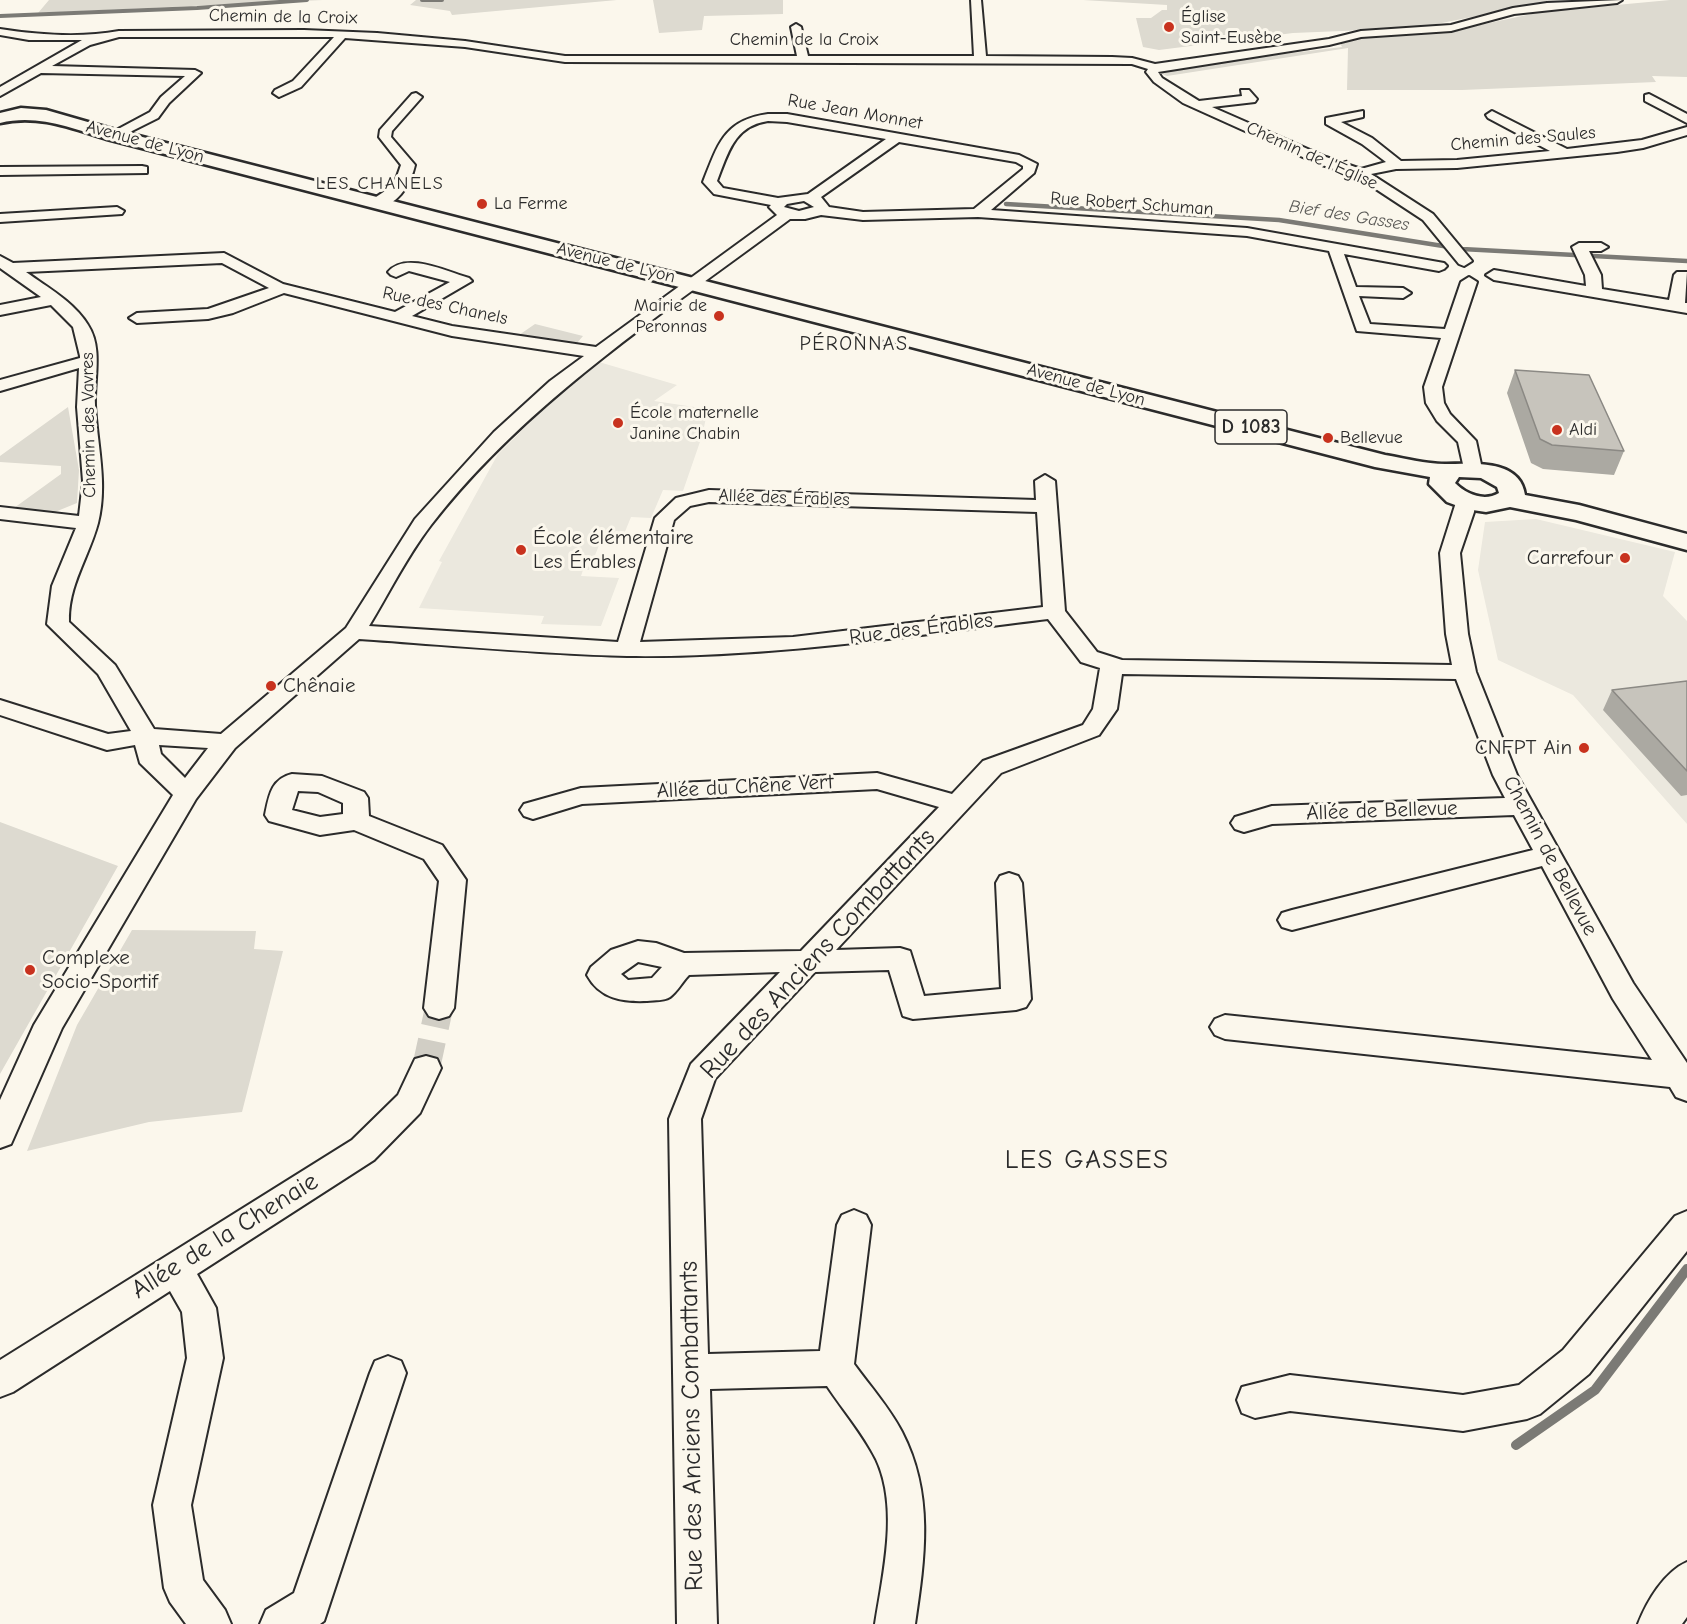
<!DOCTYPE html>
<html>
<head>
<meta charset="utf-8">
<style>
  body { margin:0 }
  canvas { display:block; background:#fbf7ec }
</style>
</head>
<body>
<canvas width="1687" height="1624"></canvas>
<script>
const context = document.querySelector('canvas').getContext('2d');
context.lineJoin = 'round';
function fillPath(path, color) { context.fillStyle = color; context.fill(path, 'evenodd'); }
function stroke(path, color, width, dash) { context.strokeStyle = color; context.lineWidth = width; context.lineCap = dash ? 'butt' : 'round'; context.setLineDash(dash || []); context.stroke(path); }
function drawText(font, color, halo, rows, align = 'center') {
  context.font = font + ' "Comic Neue",sans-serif'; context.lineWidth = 6; context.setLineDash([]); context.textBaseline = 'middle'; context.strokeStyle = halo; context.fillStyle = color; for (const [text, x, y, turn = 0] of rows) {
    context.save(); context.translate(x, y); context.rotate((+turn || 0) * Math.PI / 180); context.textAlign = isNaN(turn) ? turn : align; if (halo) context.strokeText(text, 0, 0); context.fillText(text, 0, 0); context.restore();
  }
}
const built = new Path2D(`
  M599 362 677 385 654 401 708 409 702 436 683 491 663 490 651 518 631 517 622 539 602 538 589 570H583L581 576 619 578 601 626 541 624 544 616 419 608 442 562 439 561 498 454 557 396Z
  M1536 519 1675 552 1663 596 1687 621V824L1573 695 1498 660 1478 570 1485 522Z`);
const green = new Path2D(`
  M49 0H323L38 13Z
  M416 0H617L452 15 450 11 410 5Z
  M653 0H783V14L704 16 702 30 659 33Z
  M1083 0H1587L1523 7 1416 28 1293 33 1159 50 1143 47 1136 18H1151L1162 10H1167V5Z
  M1670 0H1687V77L1652 76 1656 82 1462 90H1347L1348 48 1167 76 1160 73 1168 68 1342 47 1340 43 1371 36 1451 31 1541 12Z
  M535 324 583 336 577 343 519 335Z
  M68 407 79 470 77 503 50 514 14 508 61 474V466L0 462V456Z
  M0 822 118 866 0 1074Z
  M132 930 256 931 254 949 283 951 242 1112 149 1122 27 1151 77 1025Z`);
const streamFar2 = new Path2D(`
  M422 0H442
  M0 16 197 8 307 0`);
const streamFar1 = new Path2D(`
  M1006 204 1279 220 1462 249 1687 261`);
const stream = new Path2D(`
  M1516 1445 1595 1390 1687 1269`);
const minorTunnel = new Path2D(`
  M426 1068 439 1008`);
const minor = new Path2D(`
  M971 0H981L986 56 1112 57 1132 58 1155 64 1329 39 1361 31 1451 25 1513 8 1547 3 1622 0 1617 3 1514 14 1451 31 1361 37 1329 45 1158 72 1162 78 1199 101 1242 96 1241 90H1249L1257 99 1255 102 1212 107 1326 157 1361 169 1386 162 1362 144 1326 124V118L1363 111V117L1341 122 1372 138 1401 161 1457 160 1550 151 1488 118 1486 115 1492 111 1567 149 1642 140 1687 127V135L1643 148 1617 152 1457 168 1396 169 1371 174 1433 214 1472 261 1464 266 1459 264 1423 220 1356 176 1316 163 1183 103 1154 82 1146 72 1148 69 1132 64 565 62 465 47 345 38 301 87 279 97 273 93 275 90 293 81 334 37H119L90 45 52 66 195 70 201 73 169 103 158 118 118 138 113 139 107 135 150 112 161 97 185 76 41 73 0 96V87L82 40H29L0 35V29C38 35 82 38 119 31L304 30 377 33 465 41 565 56H797L791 27 796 24 801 27 808 56H974Z
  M416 93 422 97 392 131 391 137 415 165C411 183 396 211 373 205V199L394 185 401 165 379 137 380 130 412 94Z
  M1649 94 1687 114V123L1645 101V95Z
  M768 114H787L1019 155 1037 164 1034 173 991 210 1247 228 1444 263 1447 266 1444 269 1439 271 1344 254 1356 287 1403 288 1411 293 1403 298 1359 296 1370 324 1445 329 1461 282 1469 277 1477 282 1442 387 1444 403 1450 414 1476 441 1482 469 1472 475 1465 473 1458 442 1437 421 1426 403 1424 387 1441 338 1357 331 1329 251 1247 236 978 217 863 220 821 215 805 219H790C664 313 528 400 431 525 407 556 389 593 369 626L618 642 655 518 676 498 709 490 1036 500 1035 481 1045 475 1055 481 1065 611 1097 652 1122 660 1452 665 1446 634 1440 553 1458 496H1472L1475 500 1474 512 1460 553 1468 634 1476 672 1517 775 1633 983 1687 1063V1101L1676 1097 1670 1087 1225 1039 1215 1035 1210 1027 1215 1019 1225 1015 1652 1060 1613 999 1542 866 1292 930 1282 927 1278 920 1282 913 1292 910 1533 850 1514 815 1272 824 1244 832 1235 829 1231 823 1235 817 1272 806 1505 798 1493 775 1456 679 1122 674 1117 709 1099 735 1001 773 836 950 900 948 910 951 924 996 1001 989 996 883 1000 876 1009 873 1018 876 1022 883 1031 999 1026 1007 1016 1010 913 1019 903 1016 889 970 815 972 715 1079 701 1119 708 1354 820 1351 837 1225 842 1215 854 1210 866 1215 871 1225 854 1364C870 1386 889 1407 902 1432 934 1494 925 1557 915 1624H875C883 1573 899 1508 876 1459 863 1433 843 1410 827 1386L710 1389 717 1624H677L669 1119 691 1064 780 972 689 975C683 981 677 992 670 997 664 1001 655 1000 647 1001 623 1002 600 999 587 975L591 967 611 950 638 941 656 943 684 953 801 951 939 807 877 789 582 804 533 819 524 816 520 810 524 804 581 788 877 773 952 794 983 761 1083 725 1093 709 1100 668 1081 662 1048 619C908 636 769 658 627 656 538 654 448 645 359 639L235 748 196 799 62 1028 11 1144 0 1148V1100L34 1025 173 795 140 763 135 745 107 750 0 715V700L108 734 131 731 98 674 47 624 52 586 76 528 0 519V507L79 516 83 481 77 407 79 368 0 391V380L80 358V356L73 327 51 305 0 315V305L41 297 0 268V256L13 263 224 253 283 284 395 312 450 282 409 271 396 277 391 275 388 272C406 251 447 272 469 278L472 281 412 316 452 326 596 347 777 215 769 207 771 205 714 194 703 182C718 144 724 120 768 114ZM768 121 787 122 886 139 808 194 778 198 723 188 717 181C728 153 734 126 768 121ZM899 142 1016 162 1023 166V169L974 209 863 212 829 207 821 197ZM804 201 814 207 799 211 784 207 787 204ZM222 263 269 288 208 309 137 313 129 318 137 323 208 319 233 313 284 293 452 336 584 356 550 381 494 432 415 519 346 628 221 734 154 729 115 665 69 622C68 585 89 557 98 523 108 484 97 444 95 405 94 379 103 348 88 325 74 302 47 287 26 272ZM709 502 1037 512 1043 607 793 637 640 642 674 520 690 506ZM159 745 208 748 185 778 161 754ZM638 962 662 967 652 978 628 980 621 974Z
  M142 166 147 167V173L0 175V167Z
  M117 207 124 211 122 214 0 222V214Z
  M1579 243H1601L1608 247 1601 251H1589L1601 275 1602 289 1669 300 1674 275 1677 272H1687L1685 303H1687V313L1494 280 1486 275 1494 270 1586 286 1585 275 1572 247Z
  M292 774 322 776 364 792 368 798 369 816 442 845 466 880 454 1008 449 1016 439 1019 429 1016 424 1008 439 881 424 859 354 830 320 835 269 821 265 815C269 796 271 779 292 774ZM298 791 318 792 343 803V814L320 817 292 810Z
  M426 1056 437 1059 441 1068 420 1113 374 1160 197 1274 216 1308 223 1358 191 1505 203 1580 225 1610 231 1624H186L170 1602 164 1588 153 1505 187 1358 182 1312 170 1291 13 1392 0 1397V1360L352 1140 398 1095 415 1059Z
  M1687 1211V1251L1589 1374 1540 1414 1527 1419 1463 1431 1290 1411 1255 1418 1242 1413 1237 1400 1242 1387 1290 1375 1463 1395 1519 1385 1563 1350 1675 1216Z
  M388 1356 401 1361 406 1373 324 1621 320 1624H260L266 1610 294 1593 370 1373 375 1361Z
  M1687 1562V1617L1682 1624H1638C1647 1601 1664 1572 1687 1562Z`);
const primary = new Path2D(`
  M21 108 46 110 119 131 1385 455C1404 458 1426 464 1445 464 1471 464 1520 458 1525 495L1579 505 1687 534V550L1576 520 1510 507 1486 512 1466 509 1447 502 1429 484 1430 477 1375 467 107 139C71 128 38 114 0 123V113ZM1459 477 1481 478 1497 487 1499 493C1484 502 1466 494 1455 483Z`);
const wall = new Path2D(`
  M1515 370 1624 451 1614 475 1543 469 1531 463 1507 393Z
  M1687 681V795L1681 796 1603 710 1612 690Z`);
const building = new Path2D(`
  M1515 370 1589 375 1624 451 1552 445 1540 439Z
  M1687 681V771L1612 690Z`);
const markers = [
  [1169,27,6,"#c8321e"],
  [482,204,6,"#c8321e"],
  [719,316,6,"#c8321e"],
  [618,423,6,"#c8321e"],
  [1557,430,6,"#c8321e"],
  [1328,438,6,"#c8321e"],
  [521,550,6,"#c8321e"],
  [1625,558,6,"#c8321e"],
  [271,686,6,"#c8321e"],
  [1584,748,6,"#c8321e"],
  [30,970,6,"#c8321e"]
];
const farStreetnames = [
  ["Chemin de la Croix",283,17,1],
  ["Chemin de la Croix",804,40],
  ["Rue Jean Monnet",855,112,10],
  ["Chemin des Saules",1523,139,-5],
  ["Avenue de Lyon",145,142,15],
  ["Chemin de l'Église",1312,156,24],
  ["Rue Robert Schuman",1132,204,4],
  ["Avenue de Lyon",616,263,14],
  ["Rue des Chanels",445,306,12],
  ["Avenue de Lyon",1086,385,15],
  ["Chemin des Vavres",89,425,-91],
  ["Allée des Érables",784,498,2]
];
const farPoinames = [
  ["Église",1181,17],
  ["Saint-Eusèbe",1181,38],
  ["La Ferme",494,204],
  ["Mairie de",707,306,"right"],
  ["Peronnas",707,327,"right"],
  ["École maternelle",630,413],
  ["Janine Chabin",630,434],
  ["Aldi",1569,430],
  ["Bellevue",1340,438]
];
const farNeighbourhoodnames = [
  ["LES CHANELS",380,184]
];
const farWaternames = [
  ["Bief des Gasses",1349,216,9]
];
const farQuarternames = [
  ["PÉRONNAS",854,344]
];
const shields = [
  [1251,427,72]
];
const shieldNames = [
  ["D 1083",1251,427]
];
const poiNames = [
  ["École élémentaire",533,538],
  ["Les Érables",533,562],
  ["Carrefour",1613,558,"right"],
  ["Chênaie",283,686],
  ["CNFPT Ain",1572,748,"right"],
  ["Complexe",42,958],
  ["Socio-Sportif",42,982]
];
const streetNames = [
  ["Rue des Érables",921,629,-7],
  ["Allée du Chêne Vert",745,787,-3],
  ["Allée de Bellevue",1382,811,-2],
  ["Chemin de Bellevue",1550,856,62]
];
const nearStreetnames = [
  ["Rue des Anciens Combattants",818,954,-47],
  ["Allée de la Chenaie",225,1236,-32],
  ["Rue des Anciens Combattants",692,1426,-91]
];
const nearNeighbourhoodnames = [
  ["LES GASSES",1087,1160]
];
fillPath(built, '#ebe8de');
fillPath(green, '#dddad0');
stroke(streamFar2, '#7b7a75', 4);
stroke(streamFar1, '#7b7a75', 4.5);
stroke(stream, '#7b7a75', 10);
stroke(minorTunnel, '#d1cec5', 28, [28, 14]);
stroke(minor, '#2b2b2b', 4);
stroke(primary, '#2b2b2b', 5);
fillPath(minor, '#fbf7ec');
fillPath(primary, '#fbf7ec');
fillPath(wall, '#aba9a2');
fillPath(building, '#c7c4bc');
stroke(building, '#8b8984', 1.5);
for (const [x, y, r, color] of markers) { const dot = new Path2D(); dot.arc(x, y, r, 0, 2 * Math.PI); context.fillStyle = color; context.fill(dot); stroke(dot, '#fbf7ec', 2); }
drawText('18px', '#2b2b2b', '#fbf7ec', farStreetnames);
drawText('18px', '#2b2b2b', '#fbf7ec', farPoinames, 'left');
context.letterSpacing = '1.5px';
drawText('18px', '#2b2b2b', '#fbf7ec', farNeighbourhoodnames);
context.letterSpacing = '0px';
drawText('italic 18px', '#5a5956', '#fbf7ec', farWaternames);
context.letterSpacing = '1.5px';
drawText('20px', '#2b2b2b', '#fbf7ec', farQuarternames);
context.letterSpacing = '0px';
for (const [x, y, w] of shields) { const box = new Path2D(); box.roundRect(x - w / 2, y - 17, w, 34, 4.5); context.fillStyle = '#fbf7ec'; context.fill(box); stroke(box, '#2b2b2b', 1.5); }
drawText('bold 20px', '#2b2b2b', null, shieldNames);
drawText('21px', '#2b2b2b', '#fbf7ec', poiNames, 'left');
drawText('21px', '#2b2b2b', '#fbf7ec', streetNames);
drawText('26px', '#2b2b2b', '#fbf7ec', nearStreetnames);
context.letterSpacing = '1.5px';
drawText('27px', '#2b2b2b', '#fbf7ec', nearNeighbourhoodnames);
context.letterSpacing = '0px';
</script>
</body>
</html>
